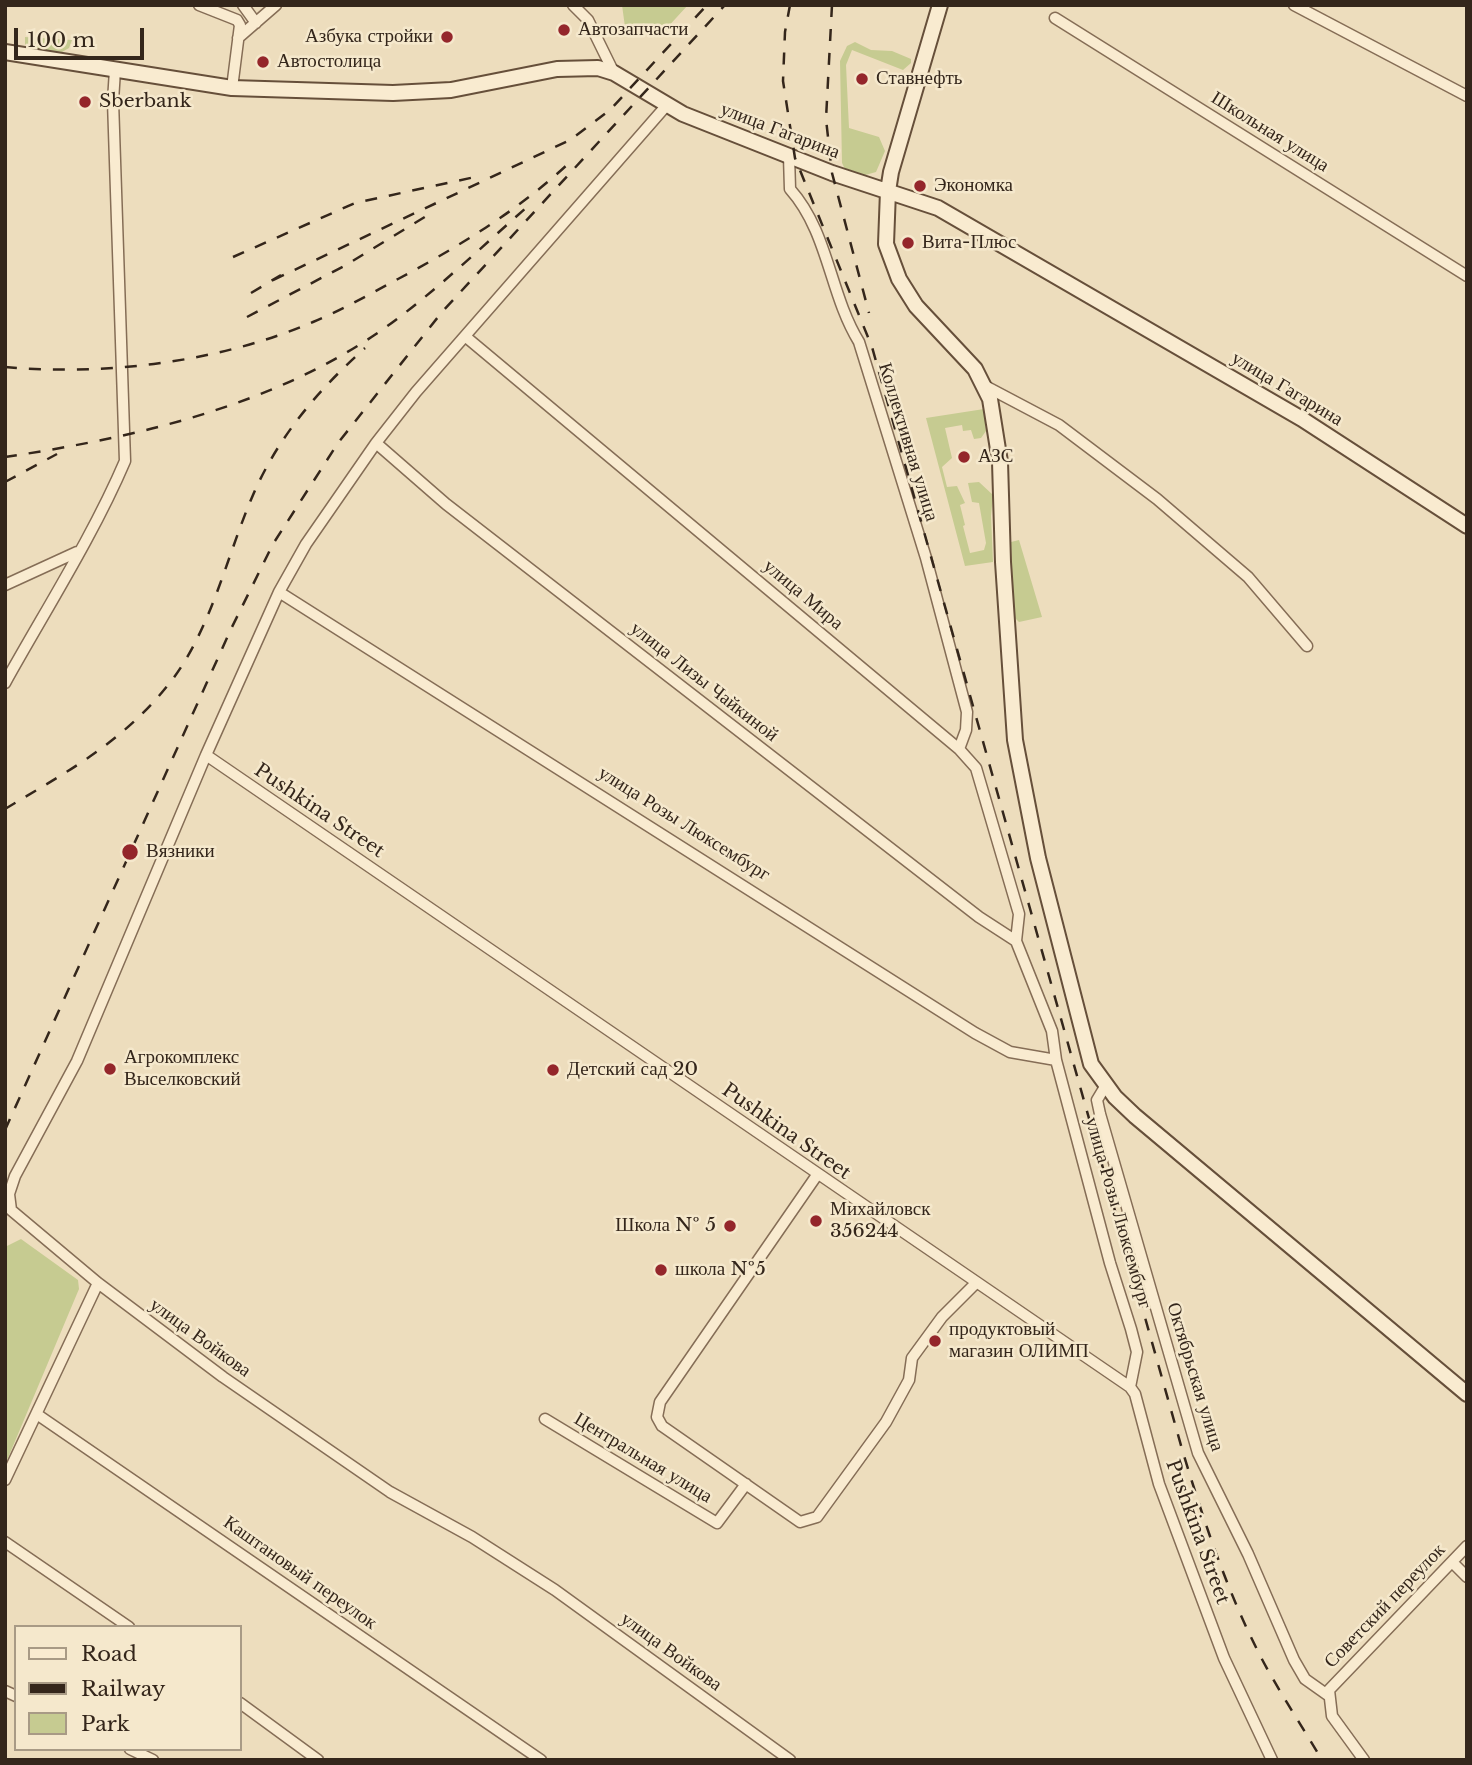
<!DOCTYPE html>
<html>
<head>
<meta charset="utf-8">
<style>
  body { margin:0 }
  #map { position:relative; width:1472px; height:1765px; overflow:hidden; background:#edddbd; font-family:"Libre Baskerville",serif }
  canvas { display:block }
  .frame { position:absolute; inset:0; border:7px solid #34261b; pointer-events:none }
  .legend { position:absolute; left:14px; top:1625px; width:228px; height:126px; box-sizing:border-box; background:#f5e8cc; border:2px solid #a89a85; margin:0; padding:9px 12px; list-style:none; font-size:21px; color:#34261b }
  .legend li { display:flex; align-items:center; gap:14px; height:35px }
  .legend b { width:35px; border:2px solid #a89a85 }
  .scale { position:absolute; left:14px; top:28px; width:130px; height:32px; box-sizing:border-box; border:4px solid #34261b; border-top:0; padding-left:9px; font-size:21px; line-height:24px; white-space:nowrap; color:#34261b; -webkit-text-stroke:5px #f5e8cc; paint-order:stroke }
</style>
</head>
<body>
<div id="map">
<canvas width="1472" height="1765"></canvas>
<div class="frame"></div>
<ul class="legend">
<li><b style="height:9px;background:#f9ebd0"></b>Road</li>
<li><b style="height:9px;background:#34261b"></b>Railway</li>
<li><b style="height:19px;background:#c6cb91"></b>Park</li>
</ul>
<div class="scale">100 m</div>
</div>
<script>
const context = document.querySelector('canvas').getContext('2d');
context.lineJoin = 'round';
function fillPath(path, color) { context.fillStyle = color; context.fill(path, 'evenodd'); }
function stroke(path, color, width, dash) { context.strokeStyle = color; context.lineWidth = width; context.lineCap = dash ? 'butt' : 'round'; context.setLineDash(dash || []); context.stroke(path); }
function drawText(font, color, halo, rows, align = 'center') {
  context.font = font + ' "Libre Baskerville",serif'; context.lineWidth = 5; context.setLineDash([]); context.textBaseline = 'middle'; context.strokeStyle = halo; context.fillStyle = color; for (const [text, x, y, turn = 0] of rows) {
    context.save(); context.translate(x, y); context.rotate((+turn || 0) * Math.PI / 180); context.textAlign = isNaN(turn) ? turn : align; if (halo) context.strokeText(text, 0, 0); context.fillText(text, 0, 0); context.restore();
  }
}
const green = new Path2D(`
  M622 5H688L665 30 625 27Z
  M25 37 72 40 69 48 62 52 30 48 25 44Z
  M855 42 871 50 892 51 911 59V63L903 70 852 50 846 65 849 128 879 137 885 151 876 172 858 177 847 173 842 163 840 61 847 46Z
  M984 409 986 431 981 438 974 439 971 430 963 431 962 425 945 428 952 458 942 467 947 487 957 486 965 503 960 505 965 525 963 526 970 553 984 550 986 543 979 503 972 502 968 483 979 482 993 495 991 516 993 562 965 566 926 418Z
  M1019 540 1042 617 1019 622 1013 616 1011 542Z
  M21 1239 78 1280 79 1289 5 1465V1247Z`);
const minor = new Path2D(`
  M199 5 237 20 240 25 232 88
  M243 5 256 23
  M573 5 588 20 614 73
  M1294 5 1467 96
  M1055 18 1467 276
  M238 38 276 5
  M666 106 416 392 376 443 306 544 279 592 206 755 77 1061 15 1176 9 1194 11 1210 98 1283 223 1377 390 1492 472 1537 555 1590 790 1760
  M789 156 790 189C829 233 829 293 859 342L926 558 967 712 966 730 959 749
  M466 337 959 749 976 768 1019 914 1016 941 1052 1031 1056 1060
  M987 387 1059 425 1157 499 1248 577 1307 646
  M376 443 446 504 979 917 1016 941
  M5 585 77 552
  M279 592 975 1033 1010 1052 1056 1060 1110 1263 1131 1329 1137 1352 1130 1387
  M5 683C45 611 93 536 125 461L113 101 115 70
  M206 755 1130 1387 1135 1394 1159 1484 1224 1658 1272 1760
  M1106 1085 1097 1100 1100 1114 1198 1453 1248 1554 1294 1660 1305 1679 1329 1696
  M817 1175 660 1402 657 1417 662 1426 800 1522 817 1517 886 1422 909 1380 912 1358 942 1317 975 1284
  M38 1415 541 1760
  M545 1419 717 1523 746 1484
  M5 1480 98 1283
  M5 1542 129 1627
  M1452 1562 1467 1577
  M5 1691 16 1696
  M240 1703 318 1760
  M130 1749 153 1760
  M1364 1760 1332 1716 1329 1690 1467 1546`);
const secondary = new Path2D(`
  M940 5 891 172 888 191 886 244 899 279 916 306 975 369 990 399 1000 462 1003 562 1015 740 1038 858 1091 1064 1115 1097 1135 1116 1467 1394
  M5 52 232 88 393 93 451 90 557 69 598 68 614 73 683 114 832 173 938 208 1302 419 1467 526`);
const rail = new Path2D(`
  M790 5 785 32 783 81 795 158 872 347 1182 1449C1204 1522 1228 1595 1264 1663 1282 1696 1303 1728 1322 1760
  M832 5 826 119 832 173 869 313
  M233 257 355 203 475 177
  M273 280 570 140 610 110 707 5
  M251 293 281 275
  M247 317 346 265 433 212
  M5 367C106 376 220 362 313 322 342 310 370 294 398 279 458 247 519 210 569 163
  M5 457C133 438 268 407 376 334 430 297 478 250 527 207
  M5 482 57 454
  M5 809C70 770 125 741 172 680 212 627 227 555 253 495 278 437 318 390 365 348
  M5 1130 231 629 273 544 338 443 442 312 725 5`);
const markers = [
  [564,30,7,"#94262b"],
  [447,37,7,"#94262b"],
  [263,62,7,"#94262b"],
  [862,79,7,"#94262b"],
  [85,102,7,"#94262b"],
  [920,186,7,"#94262b"],
  [908,243,7,"#94262b"],
  [964,457,7,"#94262b"],
  [130,852,9,"#94262b"],
  [110,1069,7,"#94262b"],
  [553,1070,7,"#94262b"],
  [816,1221,7,"#94262b"],
  [730,1226,7,"#94262b"],
  [661,1270,7,"#94262b"],
  [935,1341,7,"#94262b"]
];
const poiNames = [
  ["Автозапчасти",578,30],
  ["Азбука стройки",433,37,"right"],
  ["Автостолица",277,62],
  ["Ставнефть",876,79],
  ["Sberbank",99,102],
  ["Экономка",934,186],
  ["Вита-Плюс",922,243],
  ["АЗС",978,457],
  ["Вязники",146,852],
  ["Агрокомплекс",124,1058],
  ["Выселковский",124,1080],
  ["Детский сад 20",567,1070],
  ["Михайловск",830,1210],
  ["356244",830,1232],
  ["Школа № 5",716,1226,"right"],
  ["школа №5",675,1270],
  ["продуктовый",949,1330],
  ["магазин ОЛИМП",949,1352]
];
const streetNames = [
  ["улица Гагарина",780,131,21],
  ["Школьная улица",1270,132,32],
  ["улица Гагарина",1287,389,31],
  ["Коллективная улица",908,442,73],
  ["улица Мира",803,595,40],
  ["улица Лизы Чайкиной",704,682,38],
  ["Pushkina Street",319,811,34],
  ["улица Розы Люксембург",684,824,32],
  ["Pushkina Street",786,1132,35],
  ["улица Розы Люксембург",1118,1213,74],
  ["улица Войкова",200,1338,36],
  ["Октябрьская улица",1195,1377,73],
  ["Центральная улица",643,1458,31],
  ["Pushkina Street",1197,1532,70],
  ["Каштановый переулок",300,1573,35],
  ["Советский переулок",1385,1606,-46],
  ["улица Войкова",671,1652,36]
];
fillPath(green, '#c6cb91');
stroke(minor, '#856d56', 13);
stroke(secondary, '#664f3a', 18);
stroke(minor, '#f9ebd0', 10);
stroke(secondary, '#f9ebd0', 14);
stroke(rail, '#34261b', 2.5, [12, 12]);
for (const [x, y, r, color] of markers) { const dot = new Path2D(); dot.arc(x, y, r, 0, 2 * Math.PI); context.fillStyle = color; context.fill(dot); stroke(dot, '#f5e8cc', 2.5); }
drawText('19px', '#34261b', '#f5e8cc', poiNames, 'left');
drawText('19px', '#34261b', '#f5e8cc', streetNames);
</script>
</body>
</html>
